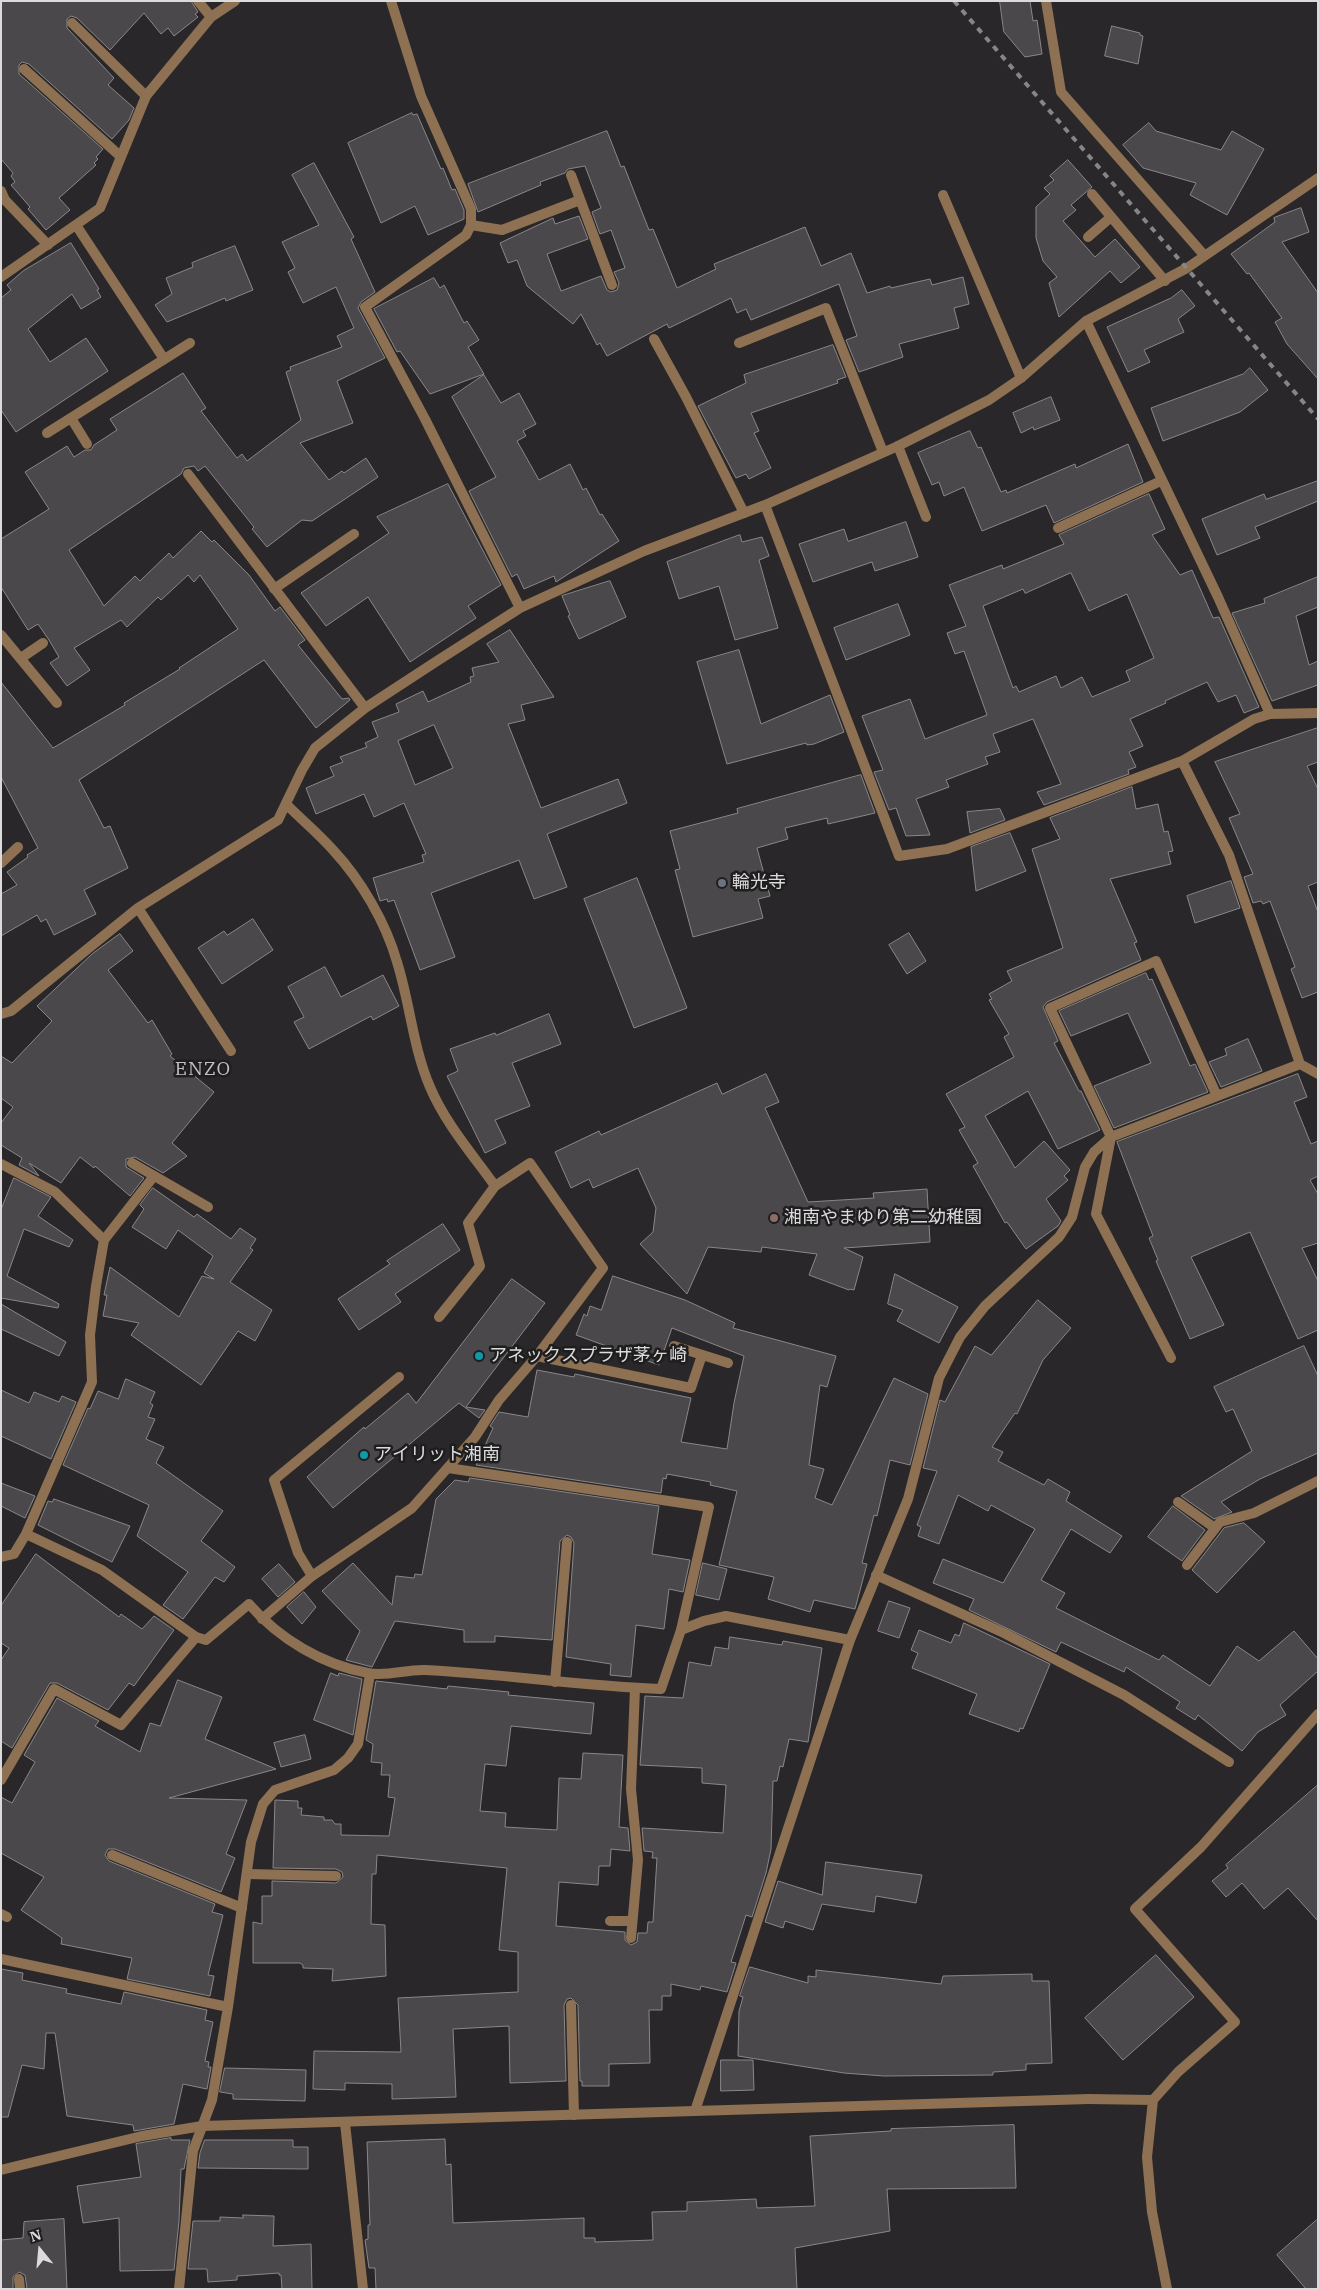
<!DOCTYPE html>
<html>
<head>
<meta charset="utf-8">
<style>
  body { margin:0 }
  #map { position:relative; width:1319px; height:2290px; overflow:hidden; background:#292729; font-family:"IBM Plex Serif",serif }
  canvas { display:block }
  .frame { position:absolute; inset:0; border:2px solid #dcdbdc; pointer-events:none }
  .north { position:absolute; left:15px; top:2225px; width:50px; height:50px; -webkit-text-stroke:4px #1f1e1f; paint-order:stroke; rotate:343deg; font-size:14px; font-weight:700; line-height:20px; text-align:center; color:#dcdbdc }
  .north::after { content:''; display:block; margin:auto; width:18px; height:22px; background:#dcdbdc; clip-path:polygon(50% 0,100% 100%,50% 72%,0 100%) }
</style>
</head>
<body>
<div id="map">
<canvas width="1319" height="2290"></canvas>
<div class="frame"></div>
<div class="north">N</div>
</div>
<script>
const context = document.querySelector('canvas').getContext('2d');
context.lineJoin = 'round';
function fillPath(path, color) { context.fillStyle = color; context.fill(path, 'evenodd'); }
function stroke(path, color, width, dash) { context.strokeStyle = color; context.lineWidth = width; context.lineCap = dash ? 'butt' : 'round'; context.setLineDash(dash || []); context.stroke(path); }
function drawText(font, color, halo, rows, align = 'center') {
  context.font = font + ' "IBM Plex Serif","Noto Sans JP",serif'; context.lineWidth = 5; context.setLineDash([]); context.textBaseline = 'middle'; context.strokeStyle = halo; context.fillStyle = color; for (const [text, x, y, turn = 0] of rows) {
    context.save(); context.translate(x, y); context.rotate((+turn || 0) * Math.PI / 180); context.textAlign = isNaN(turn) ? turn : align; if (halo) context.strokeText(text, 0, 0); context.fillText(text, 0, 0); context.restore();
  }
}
const building = new Path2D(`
  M1 1H191L198 12 195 14 198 17 174 36 168 28 161 34 144 13 110 50 77 18 71 16 67 19V28L114 78 108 85 134 108 129 120 112 139 29 64 22 62 19 65V74L103 149 96 157 98 159 94 163 96 165 59 198 70 210 46 230 28 209 30 207 11 185 15 182 11 176 13 173 1 159Z
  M1000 1H1030L1033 21 1037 20 1042 54 1025 57 1004 32Z
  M1112 26 1140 33V35L1143 36 1138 64 1105 56Z
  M412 113 413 115 417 114 441 169 443 168 452 190 455 189 464 210V219L428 235 415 206 381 223 348 143Z
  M1149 123 1156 131 1221 150 1232 131 1264 149 1227 215 1190 195 1196 183 1143 168 1123 145Z
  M607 131 621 167 624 166 649 230 653 229 677 288 716 269 714 264 805 227 821 266 851 253 867 293 890 286 891 288 930 279 932 285 963 277 969 304 954 308 959 328 899 344 903 357 859 372 846 340 857 336 839 284 751 320 746 309 737 313 731 298 669 328 667 324 607 356 600 343 597 345 581 314 573 324 527 286 517 260 508 263 500 243 553 218 555 224 579 216 588 239 547 254 561 291 601 276 607 290 611 292 617 290 619 283 614 272 625 268 611 230 600 234 592 212 601 208 585 166 568 169 565 173 540 182 541 185 478 212 468 184Z
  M1068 160 1092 187 1071 205 1076 210 1063 221 1095 257 1115 239 1140 267 1121 283 1110 271 1059 317 1049 283 1057 277 1043 261 1036 238V207L1050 194 1044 188 1054 180 1050 176Z
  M314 163 354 237 351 239 375 292 361 302 358 308 385 358 337 381 353 423 300 443 329 480 342 471 344 473 366 458 378 477 312 521 302 520 267 547 252 529 254 527 205 466 198 471 194 466 184 468 181 474 69 550 104 606 135 576 140 581 169 553 173 558 201 531 212 542 214 540 249 575 275 611 280 607 305 640 298 645 342 699 349 698 350 700 316 728 264 660 79 780 104 828 110 826 128 868 84 890 96 914 54 935 46 919 41 922 37 915 1 936V894L17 885 7 872 28 857 27 855 38 848 1 777V682L53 748 125 705 124 703 180 669 179 668 238 629 200 575 194 582 188 575 161 600 158 597 127 627 121 620 74 648 90 670 67 686 50 663 59 657 49 640 38 624 28 630 1 587V539L49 509 25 472 67 446 74 457 85 450H91L94 445 117 430 110 419 183 373 206 408 201 411 237 458 242 454 247 461 301 420 286 372 291 370 290 367 342 347 337 336 354 328 336 287 303 303 288 272 295 268 282 242 319 225 292 175Z
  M1301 208 1309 232 1282 242 1318 293V379L1287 344 1275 322 1282 318 1249 273 1247 274 1231 254 1275 222 1274 218Z
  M71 243 99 289 97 290 101 297 81 309 72 294 28 329 50 362 86 338 108 371 16 432 1 410V298L11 290 7 285 23 271Z
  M235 246 253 290 226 301 225 298 167 322 155 305 172 294 166 278 193 267 192 263Z
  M434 278 440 288 444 285 464 323 467 321 479 340 468 347 484 374 430 394 400 351 397 352 374 309Z
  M1182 290 1195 306 1178 319 1184 332 1144 350 1150 362 1128 372 1107 327 1171 298Z
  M833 345 846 377 837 380 838 383 751 413 759 431 754 433 771 468 749 479 746 474 736 478 698 406 746 383 744 375Z
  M1250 368 1268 390 1240 412 1163 441 1151 408 1243 374Z
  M484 375 501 403 519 393 536 424 523 431 526 436 517 441 539 480 570 464 583 490 586 488 600 515 602 514 619 541 556 582 554 576 524 589 517 574 512 577 469 491 496 477 452 397Z
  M1051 397 1060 420 1034 430 1033 427 1021 433 1013 413Z
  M970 431 978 448 981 447 1001 492 1006 490 1007 493 1075 464 1076 468 1128 444 1143 482 1054 523 1046 505 982 531 964 487 944 496 939 482 932 485 918 453Z
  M1318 481V501L1255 527 1260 538 1217 555 1202 519 1264 494 1266 499Z
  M448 484 501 585 468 606 476 618 410 662 368 597 326 626 301 593 389 533 377 517Z
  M1149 494 1165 529 1152 535 1180 575 1192 570 1213 618 1219 617 1259 707 1244 713 1236 695 1218 702 1207 682 1165 701 1166 703 1130 719 1143 746 1129 752 1136 767 1128 770 1129 774 1044 805 1037 792 1061 784 1033 719 993 734 1000 752 985 757 988 764 946 780 949 787 916 799 930 835 906 836 896 808 889 810 874 772 883 770 862 716 910 699 925 739 987 715 964 651 955 654 947 633 966 626 949 585 1002 565 1003 569 1064 544 1059 535ZM1071 573 1089 611 1127 594 1154 658 1126 671 1130 681 1092 697 1082 677 1061 688 1056 676 1019 692 1016 686 1013 688 983 606 1023 589 1025 593Z
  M906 522 918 557 875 571 872 562 813 582 799 544 844 529 848 541Z
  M740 535 742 542 762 537 769 556 759 560 778 628 735 640 719 586 679 599 667 562Z
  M1318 577V607L1296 616 1309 665 1318 661V685L1272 701 1232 613 1265 603 1264 599Z
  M610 581 626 617 579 639 568 616 570 615 562 596Z
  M898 604 910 635 846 660 834 628Z
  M510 630 554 697 521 705 525 720 508 724 541 808 618 779 627 803 547 834 567 887 534 899 519 860 431 893 455 957 420 970 394 900 388 902 387 899 380 901 373 878 424 862 422 855 426 854 404 803 374 817 364 794 316 814 306 788 334 776 330 767 343 762 340 757 367 747 365 743 378 737 372 722 399 712 396 704 423 691 428 702 471 682 470 677 474 676 472 668 499 662 487 644ZM434 725 453 768 415 785 398 741Z
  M739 650 761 724 830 695 844 732 814 744 807 745 806 743 727 764 697 662Z
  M1318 728V762L1307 766 1318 789V882L1308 886 1318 912V992L1302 998 1291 969 1295 967 1270 901 1263 904 1261 901 1253 903 1244 877 1253 874 1229 818 1240 814 1215 762Z
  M861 775 875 813 828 824 827 818 785 828 788 839 757 848 770 896 758 899 763 918 693 937 675 870 680 869 670 831 738 813 737 809Z
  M1132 787 1136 809 1158 804 1164 832 1168 831 1173 851 1168 852 1171 864 1110 879 1137 942 1134 943 1141 960 1047 1002 1043 1007 1058 1041 1054 1043 1079 1091H1081L1100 1130 1058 1149 1028 1091 985 1116 1015 1168 1044 1141 1070 1170 1064 1176 1068 1180 1046 1199 1061 1221 1058 1226 1026 1249 1007 1222 1005 1223 973 1166 978 1163 959 1130 965 1127 946 1094 1014 1057 1004 1037 1009 1034 989 1000 992 999 989 994 1012 981 1007 971 1063 948 1032 849 1060 839 1050 818Z
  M1000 809 1005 820 970 833 967 812Z
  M1010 833 1026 871 976 891 971 847Z
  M637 878 687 1008 634 1028 584 899Z
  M1231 881 1240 908 1195 923 1187 896Z
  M253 919 273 950 222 984 198 948 224 931 227 935Z
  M909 933 926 961 907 974 889 945Z
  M120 934 133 951 108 970 148 1023 152 1020 172 1054 170 1056 214 1092 172 1143 187 1156 163 1173 135 1157 126 1159V1167L144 1178 130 1196 95 1166 94 1168 80 1157 61 1183 29 1163 39 1176 19 1165 22 1158 1 1145V1123L13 1107 1 1098V1056L12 1063 52 1021 37 1006 92 954Z
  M325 967 341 997 383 975 399 1006 373 1020 371 1016 309 1049 294 1022 304 1017 288 987Z
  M1146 973 1149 980 1152 979 1190 1066 1195 1064 1208 1092 1114 1128 1094 1086 1151 1063 1128 1013 1071 1036 1059 1011Z
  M549 1014 561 1044 512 1063 530 1106 495 1120 506 1143 485 1153 447 1076 458 1071 450 1049 495 1033 496 1035Z
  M1248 1039 1262 1071 1221 1087 1209 1062 1227 1055 1225 1049Z
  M766 1074 779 1102 765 1108 808 1202 874 1198 873 1193 927 1189 930 1242 844 1248 863 1257 854 1290 850 1289 849 1290 809 1275 817 1254 762 1247 761 1252 708 1247 687 1294 640 1244 653 1232 656 1208 638 1168 593 1188 589 1179 571 1188 555 1152 599 1131 601 1135 717 1083 722 1094Z
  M1298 1074 1307 1097 1294 1102 1311 1144 1318 1141V1176L1310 1180 1318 1194V1243L1302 1248 1318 1281V1330L1298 1339 1250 1232 1191 1257 1224 1325 1190 1339 1156 1261 1158 1260 1149 1238 1153 1236 1117 1142Z
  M14 1178 51 1197 38 1216 73 1240 69 1247 24 1229 7 1276 59 1304 58 1308 1 1298V1210Z
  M153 1188 194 1217 197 1214 231 1239 240 1228 256 1239 250 1248 253 1250 230 1282 272 1310 255 1341 238 1331 201 1385 131 1335 139 1323 103 1316 107 1295H104L110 1267 179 1317 202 1276 214 1279 204 1273 213 1256 178 1230 166 1249 132 1227 144 1209 140 1205Z
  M443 1224 460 1250 395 1294 401 1302 359 1330 338 1299 390 1264 387 1261Z
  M895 1274 958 1307 939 1343 897 1321 903 1310 888 1304Z
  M613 1276 685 1300 735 1323 733 1328 836 1356 827 1387 820 1385 809 1465 824 1469 815 1498 832 1505 894 1378 928 1394 910 1465 890 1460 877 1516 874 1515 862 1563 867 1564 855 1609 814 1600 810 1612 768 1599 774 1577 719 1565 737 1491 710 1485 711 1482 667 1474 666 1479 663 1478 661 1493 476 1465 493 1428 490 1426 499 1412 528 1417 537 1370 574 1377 575 1374 691 1398 681 1442 727 1449 734 1403 744 1356 672 1328 659 1365 576 1335 584 1314 587 1316 590 1306 601 1310Z
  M512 1279 545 1303 466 1407 485 1410 479 1418 459 1403 333 1508 307 1477 364 1427 365 1429 408 1393 416 1403Z
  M1038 1300 1071 1328 1043 1360 1017 1414 1015 1413 992 1447 1003 1452 998 1461 1044 1485 1048 1479 1070 1492 1066 1501 1122 1536 1110 1553 1071 1529 1041 1580 1065 1593 1056 1608 1159 1660 1163 1655 1210 1686 1237 1646 1259 1661 1294 1631 1318 1659V1671L1280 1705 1286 1715 1258 1732 1242 1751 1198 1715 1195 1720 1176 1708 1180 1702 1126 1667 1124 1672 1061 1642 1056 1652 969 1610 974 1599 933 1583 943 1559 1003 1583 1035 1529 991 1505 988 1511 958 1495 939 1544 918 1536 921 1527 917 1525 937 1471 923 1468 940 1400 945 1402 975 1346 991 1355Z
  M1 1304 66 1342 59 1356 1 1329Z
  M1304 1346 1318 1376V1453L1260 1479 1221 1502 1232 1512 1214 1519 1181 1496 1252 1451 1233 1409 1226 1412 1214 1387Z
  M126 1379 155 1392 150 1403 153 1405 148 1417 155 1419 146 1439 164 1447 156 1463 223 1511 201 1541 235 1567 224 1582 215 1577 183 1619 163 1605 188 1572 137 1536 149 1505 63 1465 88 1408 90 1409 98 1391 118 1399Z
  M1 1390 29 1403 34 1392 59 1402 62 1396 76 1402 51 1459 1 1436Z
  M470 1478 659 1506 652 1554 690 1560 683 1592 669 1589 664 1629 636 1625 631 1677 610 1675 611 1664 566 1657 574 1543 571 1537 567 1535 560 1541 552 1640 495 1636V1642H464V1630L395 1621 372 1667 346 1660 360 1631 322 1591 353 1563 392 1605 396 1576 414 1578 415 1574 422 1575 436 1499 455 1480 468 1482Z
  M1 1483 35 1496 25 1518 1 1506Z
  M54 1499 130 1526 112 1562 38 1525 48 1501 52 1502Z
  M1173 1506 1205 1530 1182 1561 1148 1537Z
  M1244 1523 1265 1542 1217 1593 1192 1570 1224 1528Z
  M36 1554 119 1617 121 1614 142 1629 154 1616 174 1630 134 1686 129 1683 108 1710 57 1683H50L12 1748 1 1741V1660L9 1648 1 1643V1606Z
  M703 1563 727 1569 719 1600 696 1595Z
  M279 1564 295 1582 278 1597 262 1579Z
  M304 1592 316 1607 302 1624 287 1607Z
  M889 1601 910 1608 899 1638 878 1631Z
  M964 1623 1050 1664 1023 1729 1020 1728 1019 1732 969 1714 977 1694 912 1668 918 1653 911 1650 919 1630 951 1643 955 1634 959 1636Z
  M730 1637 782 1645 783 1641 822 1648 808 1742 789 1739 783 1767 780 1766 777 1781H773L771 1849 766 1873 752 1917 746 1915 731 1962 736 1963 727 1992 701 1986 700 1990 671 1984V1996H662V2010H649L650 2063 609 2064V2086H582V2081H580L578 2005 571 1998 567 1999 564 2005 566 2081 510 2083 509 2026 453 2029 456 2097 392 2099V2084L345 2083V2090L313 2089 314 2051 401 2052 398 1998 518 1992V1952L499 1950 507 1868 377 1855 376 1874H372L371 1924 385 1925 386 1976 332 1981 333 1969 303 1968V1965L300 1963H253V1922L262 1924V1896H272V1881L336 1883 343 1877 342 1872 336 1869 273 1868 275 1800 298 1801V1808H302L301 1815 324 1817V1820H332L335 1824H341V1835L389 1836 395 1798 388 1797 390 1775H381L382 1763 371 1762 373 1744 366 1740 376 1681 447 1689 448 1686 509 1692 508 1695 594 1703 591 1734 511 1726 506 1766 485 1764 480 1811 506 1813 505 1827 557 1830 559 1778 581 1779 583 1753 623 1755 619 1827 628 1828 630 1851 611 1849 610 1866H599L598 1885 559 1882 556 1926 625 1932V1940L631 1945 637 1942 638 1933H647L648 1922H653L657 1858H652L653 1852 644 1851 642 1828 723 1833 726 1785 702 1783V1768L640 1765 645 1696 683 1698 689 1662 711 1666 715 1647 728 1649Z
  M331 1673 338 1676 339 1673 362 1679 353 1735 314 1720Z
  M178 1680 222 1697 205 1739 276 1769 169 1798 247 1800 226 1854 235 1858 221 1892 115 1849H108L105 1855 109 1861 215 1904 212 1912 223 1915 208 1975 214 1976 210 1996 127 1979 132 1958 61 1944 62 1938 21 1910 44 1877 1 1853V1797L12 1803 35 1762 24 1755 57 1698 99 1721 95 1726 140 1752 150 1723 160 1726Z
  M305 1735 311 1759 281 1767 274 1743Z
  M1318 1785V1921L1288 1888 1264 1909 1242 1883 1226 1897 1212 1881 1228 1868 1226 1865Z
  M826 1862 922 1875 916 1903 876 1896 874 1912 822 1904 813 1930 785 1921 783 1928 765 1922 778 1881 822 1895Z
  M1156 1955 1194 1997 1123 2060 1085 2018Z
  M750 1967 808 1983V1976L816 1977V1970L941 1984 943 1976 1032 1974V1981H1049L1052 2063 1026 2064V2070L993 2072V2075L884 2076 844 2073 738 2056 739 2011 743 1997 740 1996Z
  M1 1969 23 1973 22 1980 67 1989 66 1993 121 2004 124 1992 207 2010 205 2020 213 2022 205 2061 209 2062 208 2067H211L207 2089 183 2084 174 2124 134 2131 133 2125 67 2116 55 2033H46L44 2069 22 2065 8 2117H1Z
  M721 2060H753L754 2090 721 2091Z
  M225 2068 306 2070 305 2101 233 2099V2094L220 2092Z
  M1014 2125 1016 2188 887 2189 890 2231 795 2248 797 2289H376L375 2268H369L365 2240 368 2239V2225H370L367 2142 445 2139 446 2165 451 2164 453 2223 584 2218V2238H595V2242L653 2240 652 2212 687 2211V2202L756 2199 757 2208 815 2206 810 2136 891 2131V2129Z
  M171 2138V2140H190L184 2169H181L179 2221 174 2270 120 2271 119 2218 83 2223 77 2186 141 2177 136 2144Z
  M205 2140H293V2147H308V2169L198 2168 200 2153Z
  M243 2215 274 2216 273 2246 311 2244 312 2289H282L281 2275H279V2273L237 2276V2280L208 2282 207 2269H188L193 2221H220V2217L243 2218Z
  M64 2219 67 2289H27L25 2275 19 2272 13 2277V2289H1V2240L23 2238 24 2222Z
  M1318 2219V2289H1306L1277 2255Z`);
const path = new Path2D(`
  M1 4 4 1`);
const service = new Path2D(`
  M1046 1 1061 92 1204 255
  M72 23 146 96
  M24 69 120 156
  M1 191 5 200 48 245
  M1092 194 1165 281
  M943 195 1021 378
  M1088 237 1111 217
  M654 339 686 397 744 513
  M739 343 826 308 883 452
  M71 418 87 444
  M47 433 190 343
  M898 446 926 517
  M1058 528 1161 481
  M274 589 354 534
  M21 658 43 643
  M1 863 18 847
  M132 1163 208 1207
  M104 1240 154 1176
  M439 1317 480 1266 468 1223 495 1186
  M674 1346 728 1363
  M537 1356 691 1388 702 1355
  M448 1468 709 1507 681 1630
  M312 1576 298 1553 274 1480 399 1377
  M555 1682 567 1542
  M1 1780 54 1689 121 1725 196 1637
  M112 1855 242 1908
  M247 1874 336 1876
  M1 1914 7 1917
  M610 1921H632
  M631 1938 638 1860 631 1789 635 1688
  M571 2005 574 2115
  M1089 2099 1153 2100
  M1167 2289 1152 2212 1147 2157 1153 2100 1178 2072 1235 2022 1135 1909 1201 1847 1318 1714`);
const minor = new Path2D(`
  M198 1 211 17
  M391 1 421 96 471 209V225L466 235 365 307 425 419 520 608
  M571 175 612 285
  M76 225 164 359
  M471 225 502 230 580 200
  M1 277 100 208 146 96 211 17 235 1
  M1086 321 1218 597 1270 714
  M188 474 365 708
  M765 505 899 856 947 849 1182 761 1254 719 1270 714 1318 713
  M1 635 57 703
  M1182 761 1229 855 1300 1064 1318 1074
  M138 908 231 1051
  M1 1014 11 1011 138 908 278 820 302 770 315 748 365 708 437 661 520 608 644 551 765 505 898 446 989 400 1021 378 1086 321 1187 268 1318 178
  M1 1164 55 1192 104 1240 96 1286 90 1335 92 1382 26 1534 14 1554 1 1557
  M1171 1358 1096 1214 1111 1137 1050 1008 1156 961 1217 1096
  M1178 1502 1215 1528
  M26 1534 102 1570 196 1637 206 1640 249 1604C279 1639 323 1665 368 1673 386 1677 407 1669 425 1670 504 1674 582 1686 661 1689L681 1630 704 1621 726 1616 850 1640
  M1187 1565 1220 1522 1254 1513 1318 1481
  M876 1575 1004 1633 1124 1695 1229 1762
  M262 1619 312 1576 412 1508 475 1437 499 1400 537 1356 603 1268 530 1163 495 1186C473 1155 445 1123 430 1087 413 1048 410 1003 397 962 386 923 361 880 333 850 319 834 302 820 287 805
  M1 1959 228 2007
  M695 2111 850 1640 908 1499 939 1378 960 1337 985 1306 1059 1237 1072 1217 1085 1167 1094 1152 1111 1137 1300 1064
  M345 2123 363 2289
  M19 2279 20 2289
  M179 2289 193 2151 212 2100 228 2007 251 1842 263 1804 275 1790 334 1770 348 1758 358 1744 370 1674`);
const tertiary = new Path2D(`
  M1 2170 142 2136 202 2126 1089 2099`);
const rail = new Path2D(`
  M954 1 1318 419`);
const markers = [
  [722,883,5,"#6b7280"],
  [774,1218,5,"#8d6e63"],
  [479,1356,5,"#0f9aa8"],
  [364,1455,5,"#0f9aa8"]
];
const poiNames = [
  ["輪光寺",732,883],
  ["湘南やまゆり第二幼稚園",784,1218],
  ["アネックスプラザ茅ヶ崎",489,1356],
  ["アイリット湘南",374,1455]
];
const neighbourhoodNames = [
  ["ENZO",203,1070]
];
fillPath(building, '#4a484a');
stroke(building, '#8a8789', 1);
stroke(path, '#6b696b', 3, [1, 4]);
stroke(service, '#8e7052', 10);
stroke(minor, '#8e7052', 10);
stroke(tertiary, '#8e7052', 10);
stroke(rail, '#878687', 4, [6, 6]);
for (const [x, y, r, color] of markers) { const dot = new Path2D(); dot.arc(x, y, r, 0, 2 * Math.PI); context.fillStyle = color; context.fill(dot); stroke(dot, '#1f1e1f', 2); }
drawText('18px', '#dcdbdc', '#1f1e1f', poiNames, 'left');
context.letterSpacing = '1px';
drawText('19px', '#c1bfc1', '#1f1e1f', neighbourhoodNames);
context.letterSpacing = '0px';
</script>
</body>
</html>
